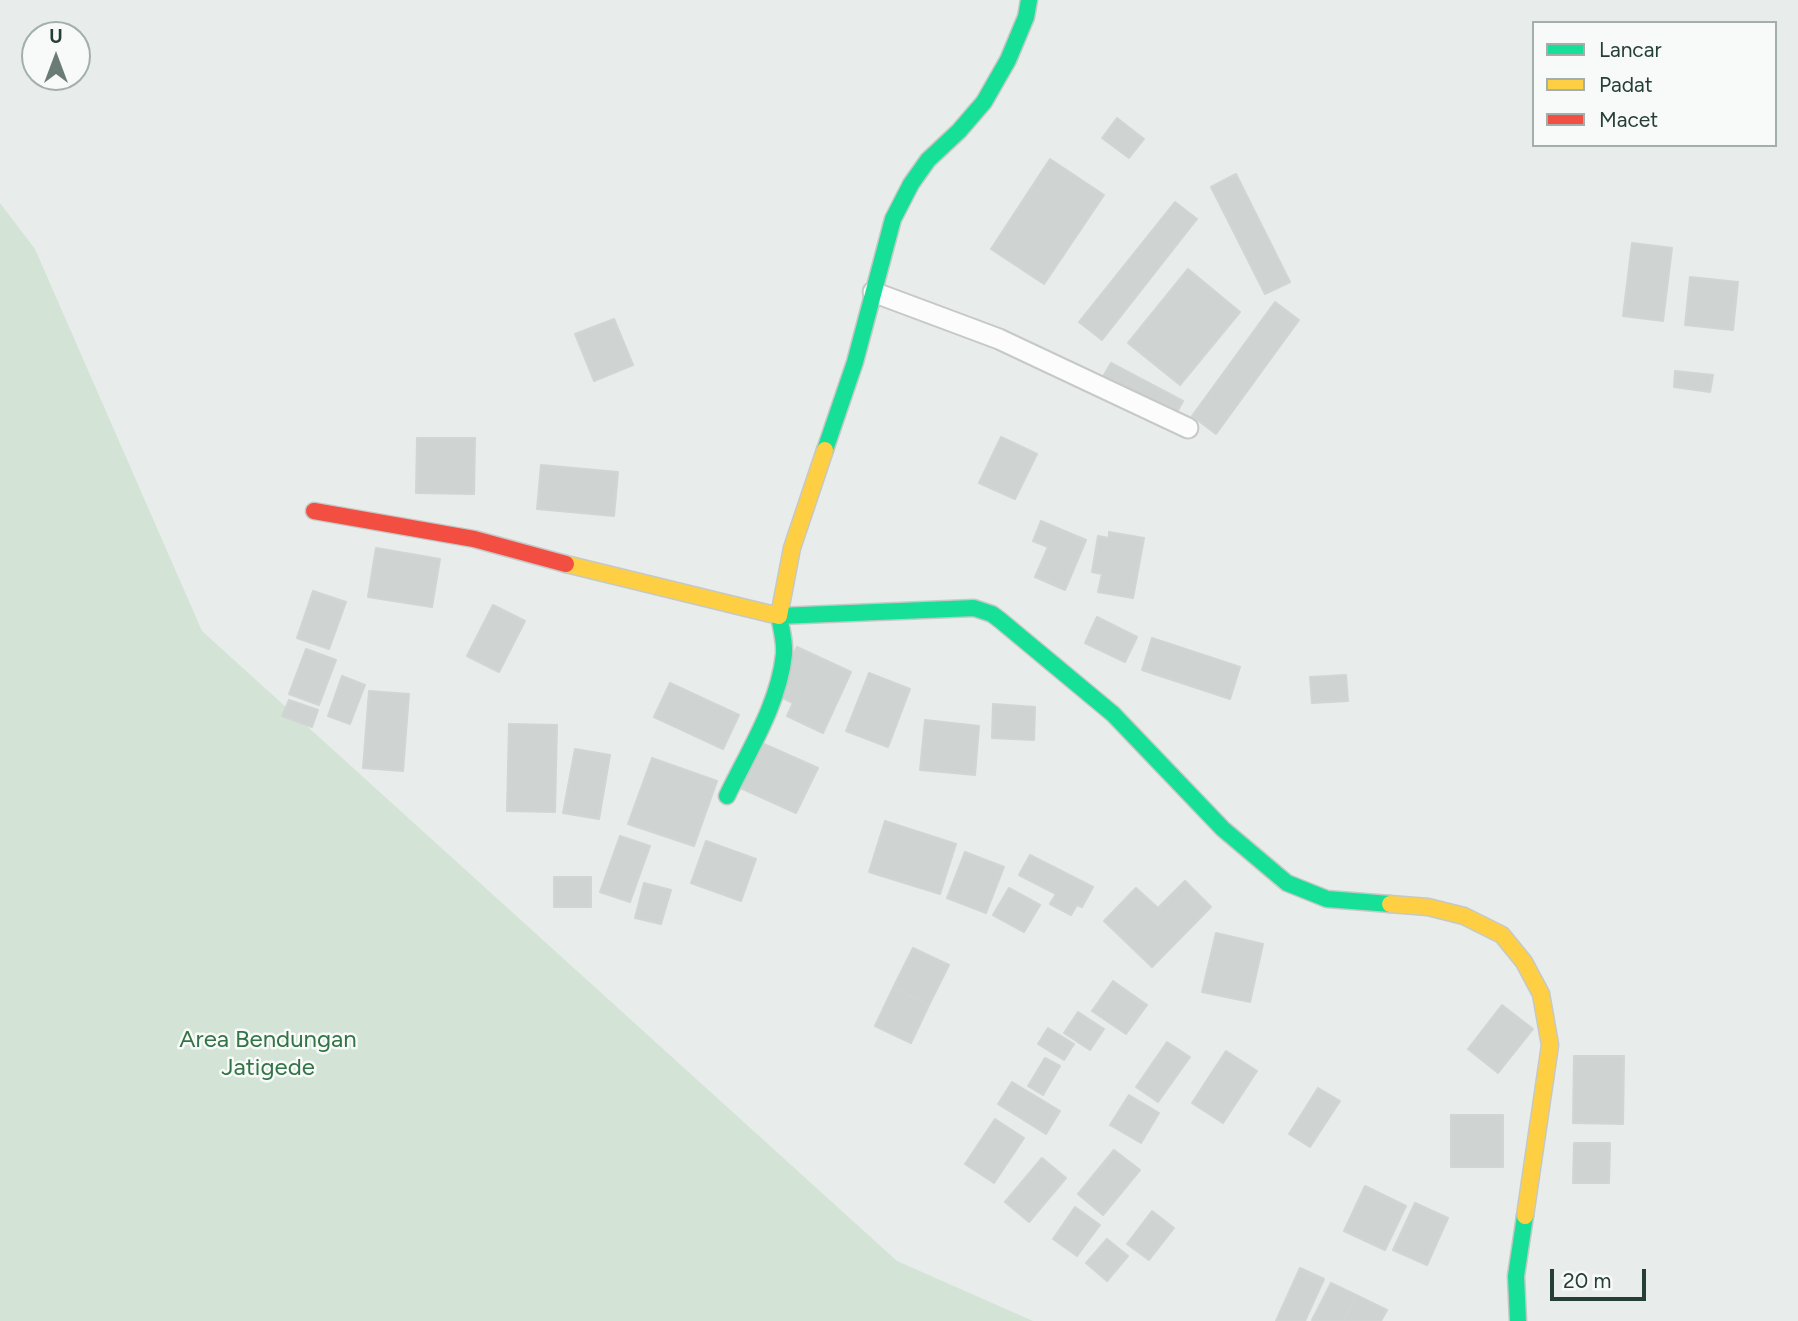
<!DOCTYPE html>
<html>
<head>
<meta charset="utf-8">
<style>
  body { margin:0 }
  #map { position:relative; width:1798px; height:1321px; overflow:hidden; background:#e8ecea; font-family:Figtree,sans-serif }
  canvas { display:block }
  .legend { position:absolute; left:1532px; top:21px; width:245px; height:126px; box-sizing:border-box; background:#f7faf8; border:2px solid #a3afaa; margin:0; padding:9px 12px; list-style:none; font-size:21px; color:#263f36 }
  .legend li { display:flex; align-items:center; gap:14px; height:35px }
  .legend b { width:35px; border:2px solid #a3afaa }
  .north { position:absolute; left:21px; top:21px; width:70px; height:70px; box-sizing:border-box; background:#f7faf8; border:2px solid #a3afaa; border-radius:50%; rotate:0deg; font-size:19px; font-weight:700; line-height:28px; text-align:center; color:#263f36 }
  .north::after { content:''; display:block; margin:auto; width:24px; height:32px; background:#6a7c75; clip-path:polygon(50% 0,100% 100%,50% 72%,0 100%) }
  .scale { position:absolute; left:1550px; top:1269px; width:96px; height:32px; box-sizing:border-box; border:4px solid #263f36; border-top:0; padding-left:9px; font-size:21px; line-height:24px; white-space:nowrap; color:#263f36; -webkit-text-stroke:5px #f7faf8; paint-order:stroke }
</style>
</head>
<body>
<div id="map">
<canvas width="1798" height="1321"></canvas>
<ul class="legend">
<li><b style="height:9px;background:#16e098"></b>Lancar</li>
<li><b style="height:9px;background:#ffcf43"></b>Padat</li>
<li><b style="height:9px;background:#f24e42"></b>Macet</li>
</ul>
<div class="north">U</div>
<div class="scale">20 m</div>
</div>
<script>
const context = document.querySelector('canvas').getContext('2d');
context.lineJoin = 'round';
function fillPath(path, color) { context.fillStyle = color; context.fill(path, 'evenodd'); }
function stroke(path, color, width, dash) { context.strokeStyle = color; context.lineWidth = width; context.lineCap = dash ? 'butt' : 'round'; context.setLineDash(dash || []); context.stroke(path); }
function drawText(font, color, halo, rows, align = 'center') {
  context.font = font + ' Figtree,sans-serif'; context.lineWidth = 5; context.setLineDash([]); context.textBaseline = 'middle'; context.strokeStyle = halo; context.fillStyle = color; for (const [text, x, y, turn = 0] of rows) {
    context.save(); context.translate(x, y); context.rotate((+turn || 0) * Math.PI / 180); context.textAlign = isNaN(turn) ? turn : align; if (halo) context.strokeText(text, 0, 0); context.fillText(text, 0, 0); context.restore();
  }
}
const green = new Path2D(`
  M0 203 35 249 202 631 897 1261 1033 1321H0Z`);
const building = new Path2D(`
  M1117 118 1144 139 1129 158 1102 138Z
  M1050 159 1104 195 1044 284 991 249Z
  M1236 174 1290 282 1265 294 1211 187Z
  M1175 202 1197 219 1102 340 1079 322Z
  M1632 243 1672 248 1663 321 1623 316Z
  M1188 269 1240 312 1180 385 1128 343Z
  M1690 277 1738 282 1733 330 1685 325Z
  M1275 302 1299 320 1216 434 1192 416Z
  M614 319 633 365 594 381 575 334Z
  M1111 363 1183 401 1174 418 1101 380Z
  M1675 371 1713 375 1710 392 1674 387Z
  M1001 437 1037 454 1015 499 979 483Z
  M417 438H475L474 494 416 493Z
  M541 465 618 472 614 516 537 509Z
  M1041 521 1086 540 1065 590 1035 577 1048 547 1033 541Z
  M1109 532 1144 538 1133 598 1098 592 1102 574 1092 572 1098 536 1109 538Z
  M376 548 440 559 432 607 368 597Z
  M313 591 346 602 329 649 297 638Z
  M493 605 525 621 499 672 467 656Z
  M1097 617 1137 637 1125 662 1085 643Z
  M1152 638 1240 667 1230 699 1142 670Z
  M797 647 851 672 823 733 787 716 793 703 775 694Z
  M306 649 336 660 319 705 289 694Z
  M869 673 910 689 888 747 846 731Z
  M1346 675 1348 701 1312 703 1310 677Z
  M342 676 365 685 350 724 328 716Z
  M670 683 739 715 723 749 654 717Z
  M369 691 409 694 403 771 363 768Z
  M289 700 318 710 312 727 282 716Z
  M993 704 1035 707 1034 740 992 738Z
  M925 720 979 726 975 775 920 770Z
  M509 724 557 725 555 812 507 811Z
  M755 740 818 768 796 813 734 785Z
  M575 749 610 755 599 819 563 813Z
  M652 758 717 781 694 846 628 824Z
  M885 821 956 844 940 894 869 872Z
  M620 836 650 846 630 902 600 892Z
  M706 841 756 859 741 901 691 883Z
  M965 852 1004 867 986 913 947 898Z
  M1030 855 1093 887 1082 907 1077 905 1071 915 1050 904 1056 894 1019 875Z
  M554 877H591V907H554Z
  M1185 881 1211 907 1152 967 1104 921 1136 888 1158 908Z
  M644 883 671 890 661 924 635 918Z
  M1009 888 1040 905 1024 932 993 915Z
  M1216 933 1263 944 1250 1002 1202 992Z
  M913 948 949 965 929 1005 893 988Z
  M1113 981 1147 1005 1126 1034 1092 1011Z
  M893 988 929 1005 911 1043 875 1026Z
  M1502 1005 1533 1029 1498 1073 1468 1049Z
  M1078 1012 1104 1029 1090 1050 1064 1033Z
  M1048 1028 1074 1044 1064 1060 1038 1044Z
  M1167 1042 1190 1057 1158 1102 1136 1087Z
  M1226 1051 1257 1071 1223 1123 1192 1103Z
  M1574 1056H1624L1623 1124 1573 1123Z
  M1045 1058 1060 1066 1043 1095 1028 1086Z
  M1012 1082 1060 1111 1046 1134 998 1104Z
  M1318 1088 1340 1101 1310 1147 1289 1134Z
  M1129 1095 1159 1113 1141 1143 1110 1125Z
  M1451 1115H1503V1167H1451Z
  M995 1119 1024 1138 994 1183 965 1164Z
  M1574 1143H1610L1609 1183H1573Z
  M1114 1150 1140 1170 1103 1215 1078 1194Z
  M1042 1158 1066 1178 1029 1222 1005 1202Z
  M1365 1186 1406 1206 1385 1250 1344 1231Z
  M1415 1203 1448 1218 1427 1265 1393 1250Z
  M1075 1207 1100 1225 1077 1256 1053 1239Z
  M1152 1211 1174 1228 1149 1260 1127 1244Z
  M1107 1239 1128 1256 1107 1281 1086 1263Z
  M1300 1268 1324 1279 1305 1321H1276Z
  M1331 1283 1356 1295 1343 1321H1315L1312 1320Z
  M1356 1295 1387 1310 1381 1321H1343Z`);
const lane = new Path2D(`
  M873 292 999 339 1188 428`);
const fast = new Path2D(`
  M825 450 855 362 893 219 911 184 928 160 959 131 984 102 1008 60 1026 17 1029 0
  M727 796C748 752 779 704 784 654 785 641 781 628 779 616L974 608 992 614 1000 620 1113 714 1223 829 1287 883 1327 899 1390 904
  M1518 1321 1516 1276 1525 1216`);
const slow = new Path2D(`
  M566 564 779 616 792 548 825 450
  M1390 904 1428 907 1464 916 1502 935 1524 962 1541 994 1550 1045 1525 1216`);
const jam = new Path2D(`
  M314 511 474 539 566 564`);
const parkNames = [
  ["Area Bendungan",268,1040],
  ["Jatigede",268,1068]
];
fillPath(green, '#d3e4d6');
fillPath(building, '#cfd3d1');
stroke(building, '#d1d5d3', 2);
stroke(lane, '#c5c9c7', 23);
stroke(fast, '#c4c9c7', 19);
stroke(slow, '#c4c9c7', 19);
stroke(jam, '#c4c9c7', 19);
stroke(lane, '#fcfcfc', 19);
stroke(fast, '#16e098', 16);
stroke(slow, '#ffcf43', 16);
stroke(jam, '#f24e42', 16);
drawText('24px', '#327445', '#f7faf8', parkNames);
</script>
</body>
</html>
